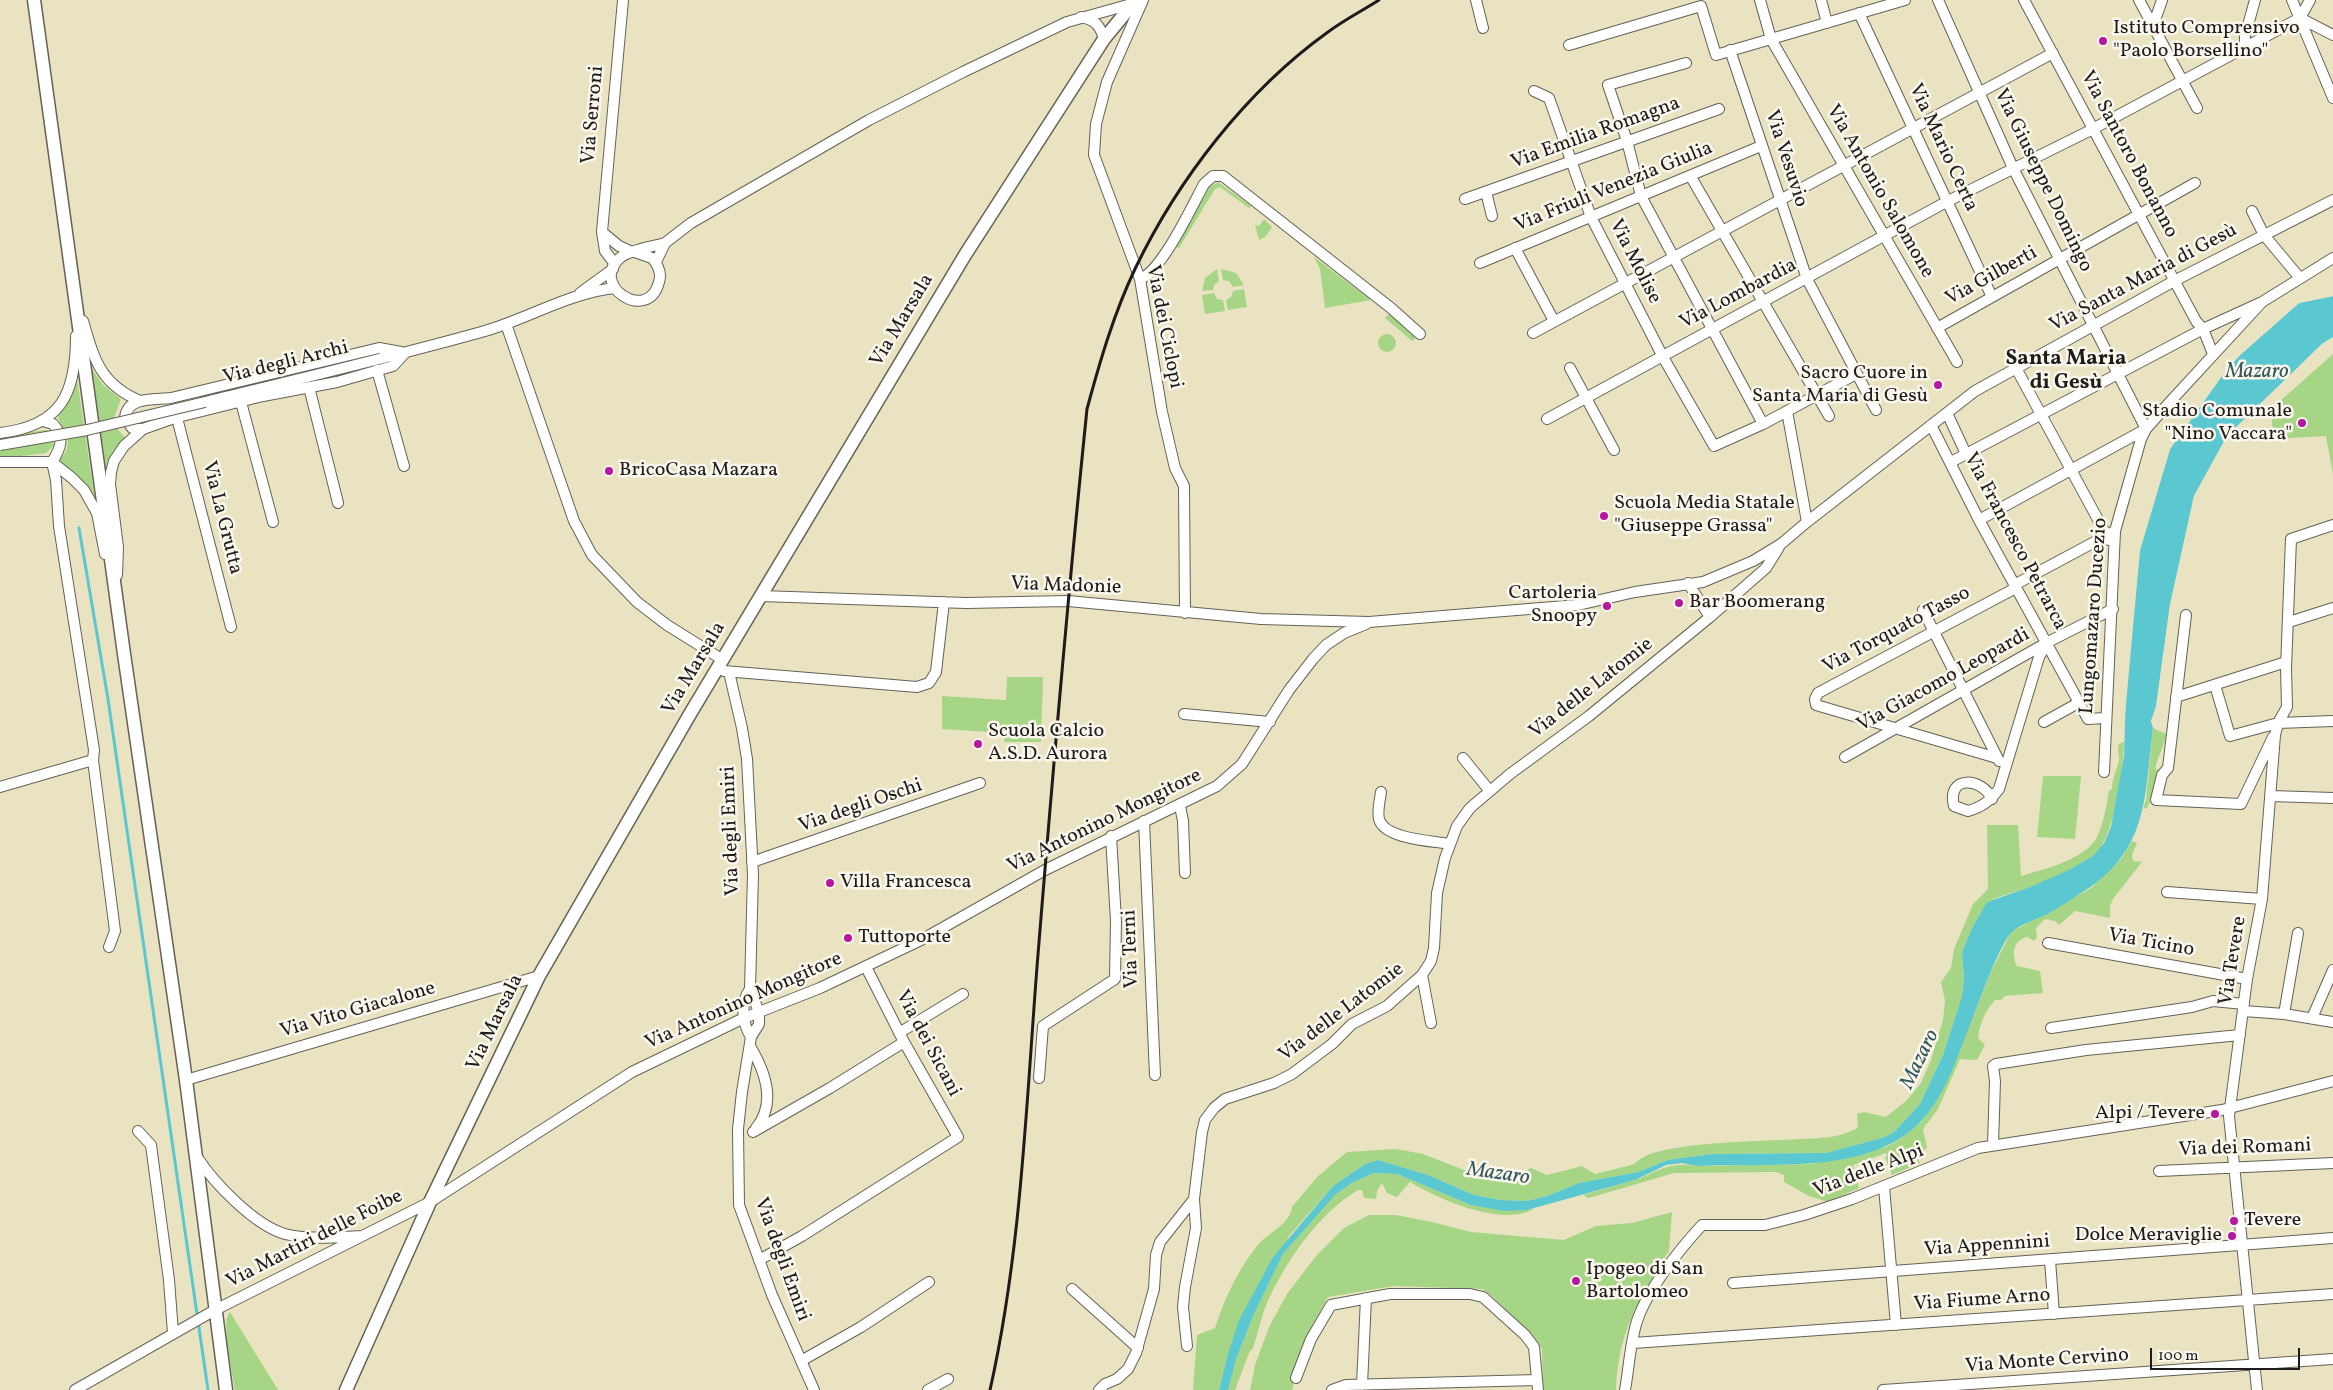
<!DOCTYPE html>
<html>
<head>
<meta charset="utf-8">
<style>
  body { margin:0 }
  #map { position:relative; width:2333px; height:1390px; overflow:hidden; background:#e9e3c2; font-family:Vollkorn,serif }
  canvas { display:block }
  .scale { position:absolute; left:2150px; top:1348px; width:150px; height:22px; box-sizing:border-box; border:2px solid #1c1c1c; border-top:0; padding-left:6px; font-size:15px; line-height:18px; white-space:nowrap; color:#1c1c1c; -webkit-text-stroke:4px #fbf7ec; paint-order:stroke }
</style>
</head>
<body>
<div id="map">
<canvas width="2333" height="1390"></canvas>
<div class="scale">100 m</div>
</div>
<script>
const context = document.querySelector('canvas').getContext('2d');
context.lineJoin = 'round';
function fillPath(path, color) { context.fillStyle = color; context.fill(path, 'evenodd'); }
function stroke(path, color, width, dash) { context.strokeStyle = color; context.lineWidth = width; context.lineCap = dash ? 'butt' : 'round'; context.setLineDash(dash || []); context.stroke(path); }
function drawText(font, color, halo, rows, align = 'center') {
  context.font = font + ' Vollkorn,serif'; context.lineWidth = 5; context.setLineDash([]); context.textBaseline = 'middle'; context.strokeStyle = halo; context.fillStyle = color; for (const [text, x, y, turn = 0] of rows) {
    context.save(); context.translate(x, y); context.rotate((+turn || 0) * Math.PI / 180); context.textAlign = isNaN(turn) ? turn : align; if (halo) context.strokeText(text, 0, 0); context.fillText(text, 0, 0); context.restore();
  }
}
const green = new Path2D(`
  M1218 182 1251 206 1249 208 1220 187 1215 189 1179 248 1174 246 1208 188Z
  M1264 219 1272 227 1265 237 1259 240 1255 225 1259 226Z
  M1314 257 1371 300 1325 308 1320 269Z
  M1217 269 1219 281 1214 285 1213 290 1202 291 1205 278Z
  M1221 269 1236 273 1244 285 1233 287 1229 281 1223 280Z
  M1244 289 1247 307 1228 310 1226 300 1231 297 1233 291Z
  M1214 293 1217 299 1223 300 1225 311 1205 314 1202 295Z
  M1390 313 1416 337 1412 341 1385 318Z
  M1378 343a9 9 0 1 1 18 0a9 9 0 1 1-18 0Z
  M2333 354V475L2326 436 2273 439 2271 409Z
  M92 369 103 385 121 399 114 418 115 426 126 439 107 475Z
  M77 378 95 501 59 461C61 457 66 453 67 448 71 431 57 425 58 414Z
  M45 430 51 432 54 445 46 453 0 459V437Z
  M1007 677H1043L1041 742H1004V733L942 729V696L1006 700Z
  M2153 728 2166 734C2166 741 2158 757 2156 765 2155 772 2157 766 2158 773 2158 783 2152 799 2147 808L2143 809 2146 800Z
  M2124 742C2123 770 2115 840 2092 857 2075 870 2051 880 2030 887 2016 892 2001 895 1987 902L1972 928 1962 952 1964 979 1962 996 1943 1055 1920 1104 1895 1131 1885 1137 1826 1153 1712 1154 1668 1160 1638 1172 1579 1183 1547 1196 1527 1201 1501 1200 1474 1195 1428 1175 1378 1160 1365 1164 1333 1186 1289 1236 1227 1357 1219 1390H1193L1197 1335 1215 1328C1224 1299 1238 1270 1257 1246 1268 1232 1289 1226 1292 1207L1317 1177 1347 1152 1396 1149 1423 1154 1482 1177 1499 1169 1520 1174 1531 1168 1547 1175 1582 1166 1595 1174 1635 1164C1652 1138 1794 1142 1829 1137 1840 1136 1849 1132 1858 1128L1857 1114 1864 1112 1886 1117 1906 1101 1921 1083 1931 1060 1943 1020 1945 1001 1941 982 1951 968 1954 949 1973 904 1988 889 1987 825H2018L2021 876C2044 869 2085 860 2097 837 2104 822 2106 807 2109 791L2112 789C2112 778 2117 770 2119 760 2120 754 2116 750 2119 744Z
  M2043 776H2081L2075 839 2037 837Z
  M2132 841 2137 843 2132 855 2133 861 2142 862 2113 899 2110 906V918L2075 911 2059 925 2055 921 2045 919 2036 928 2037 937 2034 941 2027 937C2013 941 2011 954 2017 966L2040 971 2043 993 2005 996 2001 1000H1995C1986 1009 1979 1025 1978 1038L1985 1045 1977 1060 1960 1059 1938 1109 1923 1129 1927 1148 1916 1155 1920 1163 1892 1175 1885 1157 1887 1156 1886 1153 1853 1165 1859 1188 1828 1202 1809 1196 1784 1182V1175L1776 1172 1674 1173 1606 1193 1588 1198 1583 1195C1599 1190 1616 1186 1632 1181 1658 1172 1668 1161 1697 1166L1811 1164 1886 1147 1900 1139 1921 1122 1933 1106 1953 1066 1991 972 2011 932 2091 888 2122 858Z
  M1374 1173 1397 1174 1471 1205 1527 1210 1534 1209C1500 1227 1441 1200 1410 1182L1397 1197 1387 1193 1382 1183 1377 1191 1376 1199 1364 1198 1362 1190H1358C1318 1214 1286 1261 1267 1303 1261 1317 1258 1333 1253 1348L1249 1353 1235 1390H1228L1237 1357 1254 1314 1283 1254 1336 1194 1352 1183Z
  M1672 1212 1669 1251 1661 1263 1662 1268C1632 1307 1618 1341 1616 1390H1543L1542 1349 1537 1341 1492 1296 1482 1289 1394 1286 1328 1297 1305 1338 1292 1390H1250L1255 1365 1269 1327 1287 1294 1316 1256 1344 1228 1369 1215H1396L1432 1222 1471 1232 1564 1240 1596 1226 1632 1223Z
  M230 1312 278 1390H235C233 1375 220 1321 230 1312Z`);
const water = new Path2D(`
  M2333 296V337L2322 344 2227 436 2194 496 2170 605 2156 707 2151 721 2153 728C2144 800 2149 853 2078 895 2067 902 2055 911 2043 916 2032 921 2021 924 2012 932 2001 941 1980 1000 1973 1017 1960 1049 1949 1086 1928 1113 1879 1178 1768 1162 1697 1166L1682 1163 1666 1165 1635 1180 1527 1210 1504 1211 1471 1205 1397 1174 1374 1173 1352 1183 1336 1194 1283 1254 1254 1314 1237 1357 1228 1390H1219L1227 1357 1239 1320 1273 1257 1333 1186 1365 1164 1378 1160 1428 1175 1474 1195 1501 1200 1527 1201 1547 1196 1579 1183 1638 1172 1668 1160 1712 1154 1826 1153 1885 1137 1895 1131 1920 1104 1943 1055 1962 996 1964 979 1962 952 1972 928 1987 902 2030 887 2069 870 2093 856 2104 843 2111 827 2124 756 2126 690 2140 550 2170 449 2224 373 2239 356 2299 303Z`);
const pier = new Path2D(`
  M2333 293V296L2299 303 2239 356 2224 373 2170 449 2140 550 2125 715H2123L2138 550 2168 448 2222 371 2237 354 2298 300Z
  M2333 337V340L2324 346 2229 438 2196 497 2172 605 2158 707 2153 721 2156 730 2151 721 2156 707 2170 605 2194 496 2227 436 2322 344Z`);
const stream = new Path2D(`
  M79 528 108 699 208 1390`);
const minor = new Path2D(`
  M1143 0 1107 82 1096 124 1094 155 1140 279 1162 412 1175 468 1184 486 1185 613
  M1476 0 1483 28
  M1760 0 1771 39 1957 362
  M1821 0 1827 23
  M1938 0 2013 168 2146 429 1979 520
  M2024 0 2196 321 2203 329 2213 354
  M2139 0 2197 108
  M2292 0 2333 98
  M1859 13 1992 297
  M1081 17C1095 20 1100 25 1104 39
  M2300 18 2333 35
  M2300 18 2310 0
  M2153 26 2162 0
  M1569 45 1701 6 1716 55 1905 0
  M2245 48V36L2255 0
  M1730 50 1807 279 1876 410
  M1686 63 1608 85 1627 141 1641 196 1763 424
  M1534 91 1549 98 1591 217 1663 357 1714 446 1763 424 1856 374
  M1691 177 1829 416
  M1486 192 1492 216
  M1465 199 1719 109
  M2252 211 2264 235 2299 277
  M602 232 619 246 632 252
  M1515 248 1554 321
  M635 252 652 258C658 265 662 273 659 282 648 325 587 284 621 257 632 249 652 247 665 243
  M656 262 665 243 691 223 869 120 963 72 1067 22 1135 3
  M1480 263 1761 146
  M615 264 605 251 602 232 623 0
  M1140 279C1162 271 1192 206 1204 184L1213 176H1223L1391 308 1420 334
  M580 293 613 269
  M83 321C94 359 100 384 140 401
  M506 324 574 521 592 555 637 602 667 625 723 660
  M1937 328 2195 183
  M1533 333 2053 53
  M1570 368 1614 450
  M2016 368 2109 540
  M377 370 404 466
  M309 387 338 503
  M205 402C299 379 392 357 485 331 529 318 569 293 615 288
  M241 402 273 522
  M1787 411 1807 522
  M1947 413 1966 454
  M177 418 231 627
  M1547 419 1948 201 2087 132 2300 18
  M43 421 53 424C65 437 61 448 52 462L56 480 59 526 94 750 93 760 115 931 109 947
  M1931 425 1979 520 2088 719 2105 718
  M143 429 132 428 125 418C127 396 155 400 171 398L379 348 401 352
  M0 433C61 426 76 394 76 336
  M0 462H52L72 478 84 490 97 513 105 554
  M1951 462 2203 329 2262 302 2333 258
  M117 575 118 547 110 484 111 472 114 461 124 446 143 429 174 418 263 396 337 382 393 366 405 353
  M1688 583 1710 617 1766 568 1779 547
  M761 596 966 603 1068 601 1261 619 1369 622 1578 605 1635 592 1703 582 1753 561 1781 544 1807 522 1975 391 2176 280 2333 200
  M1923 610 1999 761
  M2186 615 2168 768 2162 775 2156 800 2241 804 2273 737
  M2289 622 2333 608
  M724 671 917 687 929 683 936 672 944 602
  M729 672 742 728 747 759 753 874 750 989 759 1012V1024L751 1037 742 1092 738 1129 739 1205 772 1295 814 1390
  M2215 685 2230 736 2278 723 2333 721
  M2176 697 2286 662
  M1184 714 1270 722
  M2044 722 2080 702
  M1845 757 2048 642 2113 609
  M1463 758 1489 790
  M1997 758 1816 705 1815 699 1818 693 2012 590 2016 584 2115 531
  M2104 772 2115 531 2141 439 2146 429 2169 403 2262 302
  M0 787 93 760
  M1381 792C1380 800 1377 811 1379 819 1384 839 1433 841 1450 844
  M2271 796 2333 798
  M1992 799C1983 778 1946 774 1954 806L1968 811C1982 807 1990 801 1999 789L2039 657 2047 643
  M1180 806 1183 821 1185 873
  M1144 821 1155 1075
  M752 862 980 783
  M2167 892 2262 899
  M2048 943 2247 979
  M1422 975 1431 1023
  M750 989C740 1003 742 1023 751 1037
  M2244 1011 2284 1014 2333 1022
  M2284 1014 2298 933
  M2312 1018 2333 970
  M2051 1028 2192 1007 2213 1001 2244 1004
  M899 1033 963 994
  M750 1046C765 1071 777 1103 756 1128
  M1039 1078 1043 1026 1115 979 1116 921 1111 836
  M186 1080 539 976
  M138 1131 151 1145 169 1280 173 1333
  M753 1132 830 1088 904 1042
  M1993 1145 1995 1081 1993 1066 1996 1064 2086 1050 2240 1035
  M197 1157C214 1183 254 1225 285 1234 309 1240 337 1237 362 1236
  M2159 1171 2333 1163
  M1884 1187 1896 1325
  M759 1260 802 1236 958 1137 904 1042 866 967
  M2050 1260 2054 1314
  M1733 1283 2333 1238
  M1072 1289 1138 1348
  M1633 1343 2333 1294
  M1187 1346 1183 1307 1185 1287 1196 1228 1194 1199
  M801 1361 861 1327 929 1282
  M1296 1378 1311 1339 1331 1305 1390 1294H1470L1483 1297 1525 1335 1534 1347 1538 1390
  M1362 1385 1366 1298
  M75 1390 215 1310 430 1202 632 1072 744 1018 820 988 921 940 1045 870 1217 786 1242 764 1289 690 1313 659 1326 645 1344 633 1366 624
  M928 1390 948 1379
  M1099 1390 1105 1384 1117 1379 1128 1369 1136 1353 1154 1289 1156 1255 1160 1242 1194 1199 1202 1132 1205 1120 1214 1108 1225 1099 1274 1083 1292 1074 1332 1044 1352 1024 1387 1006 1422 975 1431 961 1434 948 1437 893 1445 858 1457 826 1470 808 1510 774 1589 716 1710 617
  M1332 1390 1346 1385 1537 1380
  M1625 1390C1629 1368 1630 1343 1637 1321 1648 1289 1679 1250 1702 1225H1765L1804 1215 1852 1199 1978 1148 2222 1110 2333 1081
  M1883 1390 2333 1359
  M2257 1390 2229 1116 2247 979 2262 899 2275 735 2278 723 2287 707 2286 668 2291 539 2333 525`);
const major = new Path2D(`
  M34 0 124 654 186 1080 226 1390
  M346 1390 430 1202 539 976 690 714 965 255 1104 39 1136 0`);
const rail = new Path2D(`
  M990 1390C1021 1252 1026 1108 1037 967 1052 781 1068 594 1087 409 1100 361 1114 313 1135 269 1178 179 1247 90 1328 32 1344 20 1362 11 1379 0`);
const minorBridge = new Path2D(`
  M0 445 87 430 205 402`);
const markers = [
  [2103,41,5,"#b5179e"],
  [1938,385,5,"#b5179e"],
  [2302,423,5,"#b5179e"],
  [609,471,5,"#b5179e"],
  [1604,516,5,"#b5179e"],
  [1679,603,5,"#b5179e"],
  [1607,606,5,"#b5179e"],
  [978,744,5,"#b5179e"],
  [830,883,5,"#b5179e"],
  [848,938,5,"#b5179e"],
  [2215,1114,5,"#b5179e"],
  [2234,1221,5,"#b5179e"],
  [2232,1236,5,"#b5179e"],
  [1576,1281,5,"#b5179e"]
];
const poiNames = [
  ["Istituto Comprensivo",2113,29],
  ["\"Paolo Borsellino\"",2113,52],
  ["Sacro Cuore in",1928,374,"right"],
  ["Santa Maria di Gesù",1928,397,"right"],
  ["Stadio Comunale",2292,412,"right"],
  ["\"Nino Vaccara\"",2292,435,"right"],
  ["BricoCasa Mazara",619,471],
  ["Scuola Media Statale",1614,504],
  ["\"Giuseppe Grassa\"",1614,527],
  ["Cartoleria",1597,594,"right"],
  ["Snoopy",1597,617,"right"],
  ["Bar Boomerang",1689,603],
  ["Scuola Calcio",988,732],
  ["A.S.D. Aurora",988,755],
  ["Villa Francesca",840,883],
  ["Tuttoporte",858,938],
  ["Alpi / Tevere",2205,1114,"right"],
  ["Tevere",2244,1221],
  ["Dolce Meraviglie",2222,1236,"right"],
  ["Ipogeo di San",1586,1270],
  ["Bartolomeo",1586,1293]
];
const streetNames = [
  ["Via Serroni",594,115,-85],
  ["Via Emilia Romagna",1596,134,-20],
  ["Via Mario Certa",1942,148,65],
  ["Via Santoro Bonanno",2128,155,62],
  ["Via Vesuvio",1785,159,72],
  ["Via Giuseppe Domingo",2042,181,64],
  ["Via Friuli Venezia Giulia",1614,188,-22],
  ["Via Antonio Salomone",1879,192,60],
  ["Via Molise",1634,262,63],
  ["Via Gilberti",1992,277,-29],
  ["Via Santa Maria di Gesù",2144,279,-28],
  ["Via Lombardia",1739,295,-28],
  ["Via Marsala",903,321,-59],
  ["Via dei Ciclopi",1163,327,79],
  ["Via degli Archi",286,364,-14],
  ["Via La Grutta",221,518,76],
  ["Via Francesco Petrarca",2014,542,62],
  ["Via Madonie",1066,587,2],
  ["Lungomazaro Ducezio",2095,616,-86],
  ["Via Torquato Tasso",1897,631,-28],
  ["Via Marsala",695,669,-59],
  ["Via Giacomo Leopardi",1944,681,-29],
  ["Via delle Latomie",1592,689,-38],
  ["Via degli Oschi",861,807,-19],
  ["Via Antonino Mongitore",1105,822,-26],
  ["Via degli Emiri",732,831,-92],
  ["Via Ticino",2151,944,10],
  ["Via Terni",1132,949,-92],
  ["Via Tevere",2234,961,-81],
  ["Via Antonino Mongitore",744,1002,-24],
  ["Via Vito Giacalone",358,1011,-16],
  ["Via delle Latomie",1342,1013,-37],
  ["Via Marsala",496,1023,-64],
  ["Via dei Sicani",927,1044,62],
  ["Via dei Romani",2245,1149,-2],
  ["Via delle Alpi",1869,1172,-21],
  ["Via Martiri delle Foibe",315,1240,-27],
  ["Via Appennini",1987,1247,-4],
  ["Via degli Emiri",781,1260,70],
  ["Via Fiume Arno",1982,1301,-4],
  ["Via Monte Cervino",2047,1362,-4]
];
const neighbourhoodNames = [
  ["Santa Maria",2066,360],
  ["di Gesù",2066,384]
];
const waterNames = [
  ["Mazaro",2257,373],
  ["Mazaro",1921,1060,-64],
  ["Mazaro",1498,1175,8]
];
fillPath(green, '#a6d685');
fillPath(water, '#5bc8d1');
fillPath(pier, '#e9e3c2');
stroke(stream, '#5bc8d1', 3);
stroke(minor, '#646256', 12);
stroke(major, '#646256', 15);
stroke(minor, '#fff', 10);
stroke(major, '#fff', 12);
stroke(rail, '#1c1c1c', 3);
stroke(minorBridge, '#646256', 12, []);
stroke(minorBridge, '#fff', 10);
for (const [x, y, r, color] of markers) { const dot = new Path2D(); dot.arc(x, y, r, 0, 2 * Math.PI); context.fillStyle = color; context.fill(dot); stroke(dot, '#fbf7ec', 2); }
drawText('20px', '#1c1c1c', '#fbf7ec', poiNames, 'left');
drawText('20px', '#1c1c1c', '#fbf7ec', streetNames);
drawText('bold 21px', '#1c1c1c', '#fbf7ec', neighbourhoodNames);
drawText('italic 21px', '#32585b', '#fbf7ec', waterNames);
</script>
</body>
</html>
